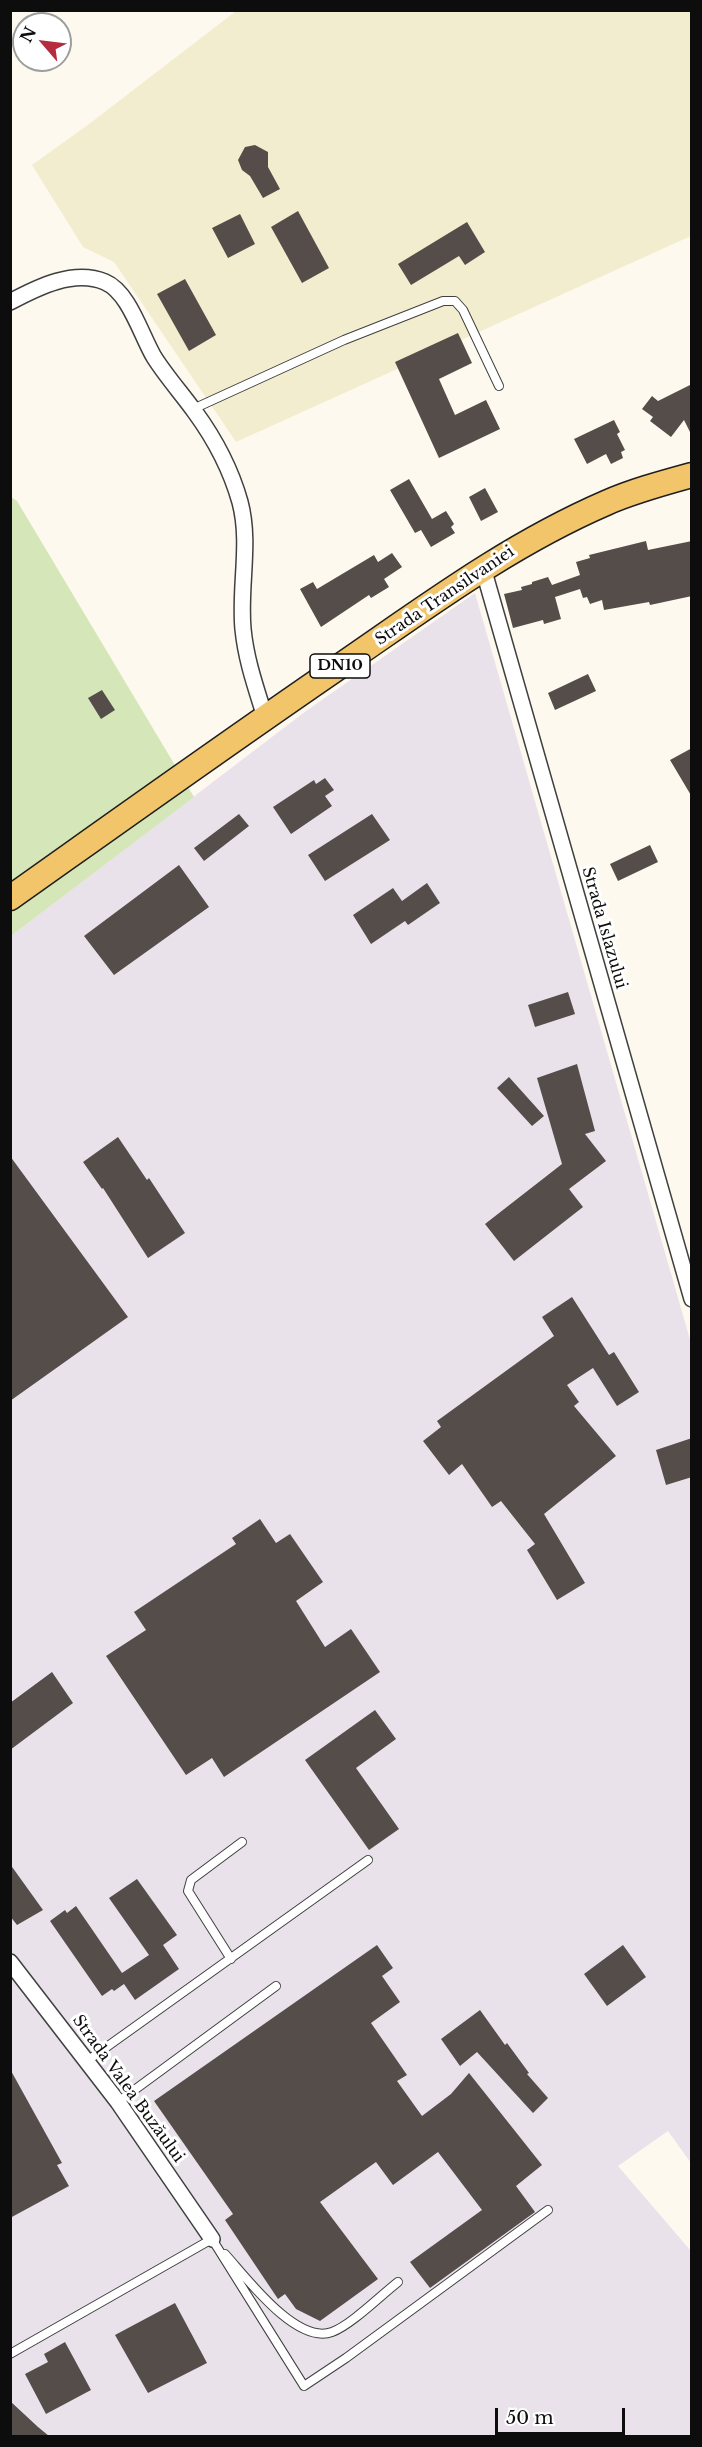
<!DOCTYPE html>
<html>
<head>
<meta charset="utf-8">
<style>
  body { margin:0 }
  #map { position:relative; width:702px; height:2447px; overflow:hidden; background:#fef9ee; font-family:"Libre Baskerville",serif }
  canvas { display:block }
  .frame { position:absolute; inset:0; border:12px solid #0d0d0d; pointer-events:none }
  .north { position:absolute; left:12px; top:12px; width:60px; height:60px; box-sizing:border-box; background:#fff; border:2px solid #9e9e9e; border-radius:50%; rotate:298deg; font-size:16px; font-weight:700; line-height:24px; text-align:center; color:#0d0d0d }
  .north::after { content:''; display:block; margin:auto; width:21px; height:27px; background:#b62c3f; clip-path:polygon(50% 0,100% 100%,50% 72%,0 100%) }
  .scale { position:absolute; left:495px; top:2408px; width:130px; height:27px; box-sizing:border-box; border:3px solid #0d0d0d; border-top:0; padding-left:8px; font-size:18px; line-height:21px; white-space:nowrap; color:#0d0d0d; -webkit-text-stroke:4px #fff; paint-order:stroke }
</style>
</head>
<body>
<div id="map">
<canvas width="702" height="2447"></canvas>
<div class="frame"></div>
<div class="north">N</div>
<div class="scale">50 m</div>
</div>
<script>
const context = document.querySelector('canvas').getContext('2d');
context.lineJoin = 'round';
function fillPath(path, color) { context.fillStyle = color; context.fill(path, 'evenodd'); }
function stroke(path, color, width, dash) { context.strokeStyle = color; context.lineWidth = width; context.lineCap = dash ? 'butt' : 'round'; context.setLineDash(dash || []); context.stroke(path); }
function drawText(font, color, halo, rows, align = 'center') {
  context.font = font + ' "Libre Baskerville",serif'; context.lineWidth = 6; context.setLineDash([]); context.textBaseline = 'middle'; context.strokeStyle = halo; context.fillStyle = color; for (const [text, x, y, turn = 0] of rows) {
    context.save(); context.translate(x, y); context.rotate((+turn || 0) * Math.PI / 180); context.textAlign = isNaN(turn) ? turn : align; if (halo) context.strokeText(text, 0, 0); context.fillText(text, 0, 0); context.restore();
  }
}
const industrial = new Path2D(`
  M475 593 691 1343V2163L668 2131 618 2166 691 2251V2436H11V936L306 711Z`);
const farmland = new Path2D(`
  M236 11H691V236L236 442 114 262 83 247 32 165 89 124Z`);
const green = new Path2D(`
  M11 497 17 501 194 797 11 936Z`);
const building = new Path2D(`
  M255 145 268 152V167L280 189 263 198 250 176 242 170 238 160 245 147Z
  M298 211 329 268 302 283 271 227Z
  M240 214 255 244 228 258 212 228Z
  M467 222 485 252 465 265 459 256 411 285 398 264Z
  M185 279 216 335 189 351 157 294Z
  M458 333 472 363 439 379 455 415 486 400 500 429 439 458 395 362Z
  M692 384V436L684 420 671 437 650 421 653 417 642 409 652 396 658 401Z
  M614 420 620 432 617 434 625 450 621 452 623 458 611 464 606 454 587 464 574 439Z
  M409 479 432 519 446 511 454 524 451 527 455 533 431 547 421 530 415 533 390 490Z
  M485 488 498 512 481 521 469 497Z
  M646 541 648 550 692 541V596L650 605 649 602 604 610 602 600 590 604 587 597 583 598 580 589 555 597 561 619 544 624 543 620 513 628 504 594 522 590 521 587 532 584V582L548 577 552 585 580 575 576 562 590 558 589 555Z
  M392 553 402 567 384 579 389 587 371 598 369 595 321 627 300 589 313 582 317 589 374 555 378 562Z
  M588 674 596 691 555 710 548 693Z
  M102 690 115 710 101 719 88 698Z
  M692 748V797L670 760Z
  M325 778 334 790 325 796 332 806 291 834 273 807 314 780 316 784Z
  M239 814 249 826 204 861 194 848Z
  M372 814 390 840 325 881 308 855Z
  M650 845 658 862 618 881 610 864Z
  M179 865 209 907 114 975 84 936Z
  M427 883 440 903 408 925 405 921 371 944 353 915 393 888 402 901Z
  M568 992 575 1014 535 1027 528 1005Z
  M577 1064 595 1131 585 1134 606 1161 569 1189 583 1207 514 1261 485 1224 562 1164 537 1078Z
  M509 1077 544 1116 532 1126 497 1088Z
  M118 1137 147 1180 149 1178 185 1233 148 1258 103 1188 102 1189 83 1162Z
  M10 1156 128 1317 10 1401Z
  M572 1297 609 1355 614 1352 639 1392 617 1406 593 1368 567 1385 579 1402 574 1406 616 1456 544 1514 585 1583 557 1600 527 1550 535 1544 501 1501 492 1507 462 1464 449 1475 423 1441 441 1427 437 1421 554 1336 542 1317Z
  M692 1438V1477L666 1485 656 1450Z
  M260 1519 276 1543 290 1534 323 1582 296 1601 325 1647 351 1629 380 1672 224 1777 212 1758 186 1775 106 1656 146 1630 134 1612 236 1544 232 1538Z
  M52 1672 73 1703 10 1750V1703Z
  M375 1710 396 1739 356 1768 399 1829 369 1850 305 1760Z
  M10 1864 43 1910 17 1925 10 1916Z
  M137 1879 177 1935 163 1945 179 1969 135 2000 124 1984 114 1991 112 1989 102 1996 50 1921 65 1910 67 1913 76 1906 122 1973 149 1955 109 1898Z
  M377 1945 393 1968 382 1976 400 2002 371 2023 407 2075 397 2081 422 2116 451 2094 469 2073 542 2165 516 2186 535 2212 430 2288 410 2262 482 2210 438 2152 393 2185 376 2162 320 2202 378 2279 320 2321 296 2309 285 2294 278 2299 225 2220 233 2214 154 2101Z
  M623 1945 646 1977 607 2006 584 1974Z
  M480 2010 505 2045 507 2043 529 2073 527 2074 548 2098 533 2113 477 2052 460 2066 441 2039Z
  M10 2069 62 2163 57 2165 69 2186 10 2218Z
  M175 2303 207 2363 148 2393 115 2335Z
  M65 2342 91 2390 46 2414 25 2374 48 2362 44 2354Z
  M10 2401 38 2427 49 2436H10Z`);
const lane = new Path2D(`
  M193 409 344 340 443 301H455L463 310 499 386
  M231 1959 188 1891 191 1880 242 1842
  M87 2061 368 1860
  M118 2102 276 1986
  M212 2239 304 2386 346 2358 548 2210
  M225 2254C246 2277 296 2345 332 2332 351 2325 380 2296 398 2282
  M10 2354 212 2239`);
const street = new Path2D(`
  M10 302C38 287 74 269 105 282 129 292 141 335 154 357 166 376 182 394 195 412 214 438 231 470 240 502 251 543 239 587 243 629 246 660 256 688 265 717
  M483 568 692 1299
  M10 1962 118 2102 212 2239`);
const primary = new Path2D(`
  M10 898C120 820 229 742 340 666 426 607 509 545 606 503 633 491 663 483 692 475`);
const shields = [
  [340,666,60]
];
const shieldNames = [
  ["DN10",340,666]
];
const streetNames = [
  ["Strada Transilvaniei",445,596,-34],
  ["Strada Islazului",604,928,74],
  ["Strada Valea Buzăului",128,2089,54]
];
fillPath(industrial, '#e9e2eb');
fillPath(farmland, '#f3edcf');
fillPath(green, '#d5e7b9');
fillPath(building, '#554d4a');
stroke(lane, '#404040', 10);
stroke(street, '#404040', 18);
stroke(primary, '#1e1e1e', 27);
stroke(lane, '#fff', 8);
stroke(street, '#fff', 15);
stroke(primary, '#f2c56a', 24);
for (const [x, y, w] of shields) { const box = new Path2D(); box.roundRect(x - w / 2, y - 12, w, 24, 4.5); context.fillStyle = '#fff'; context.fill(box); stroke(box, '#0d0d0d', 1.5); }
drawText('bold 15px', '#0d0d0d', null, shieldNames);
drawText('16px', '#0d0d0d', '#fff', streetNames);
</script>
</body>
</html>
